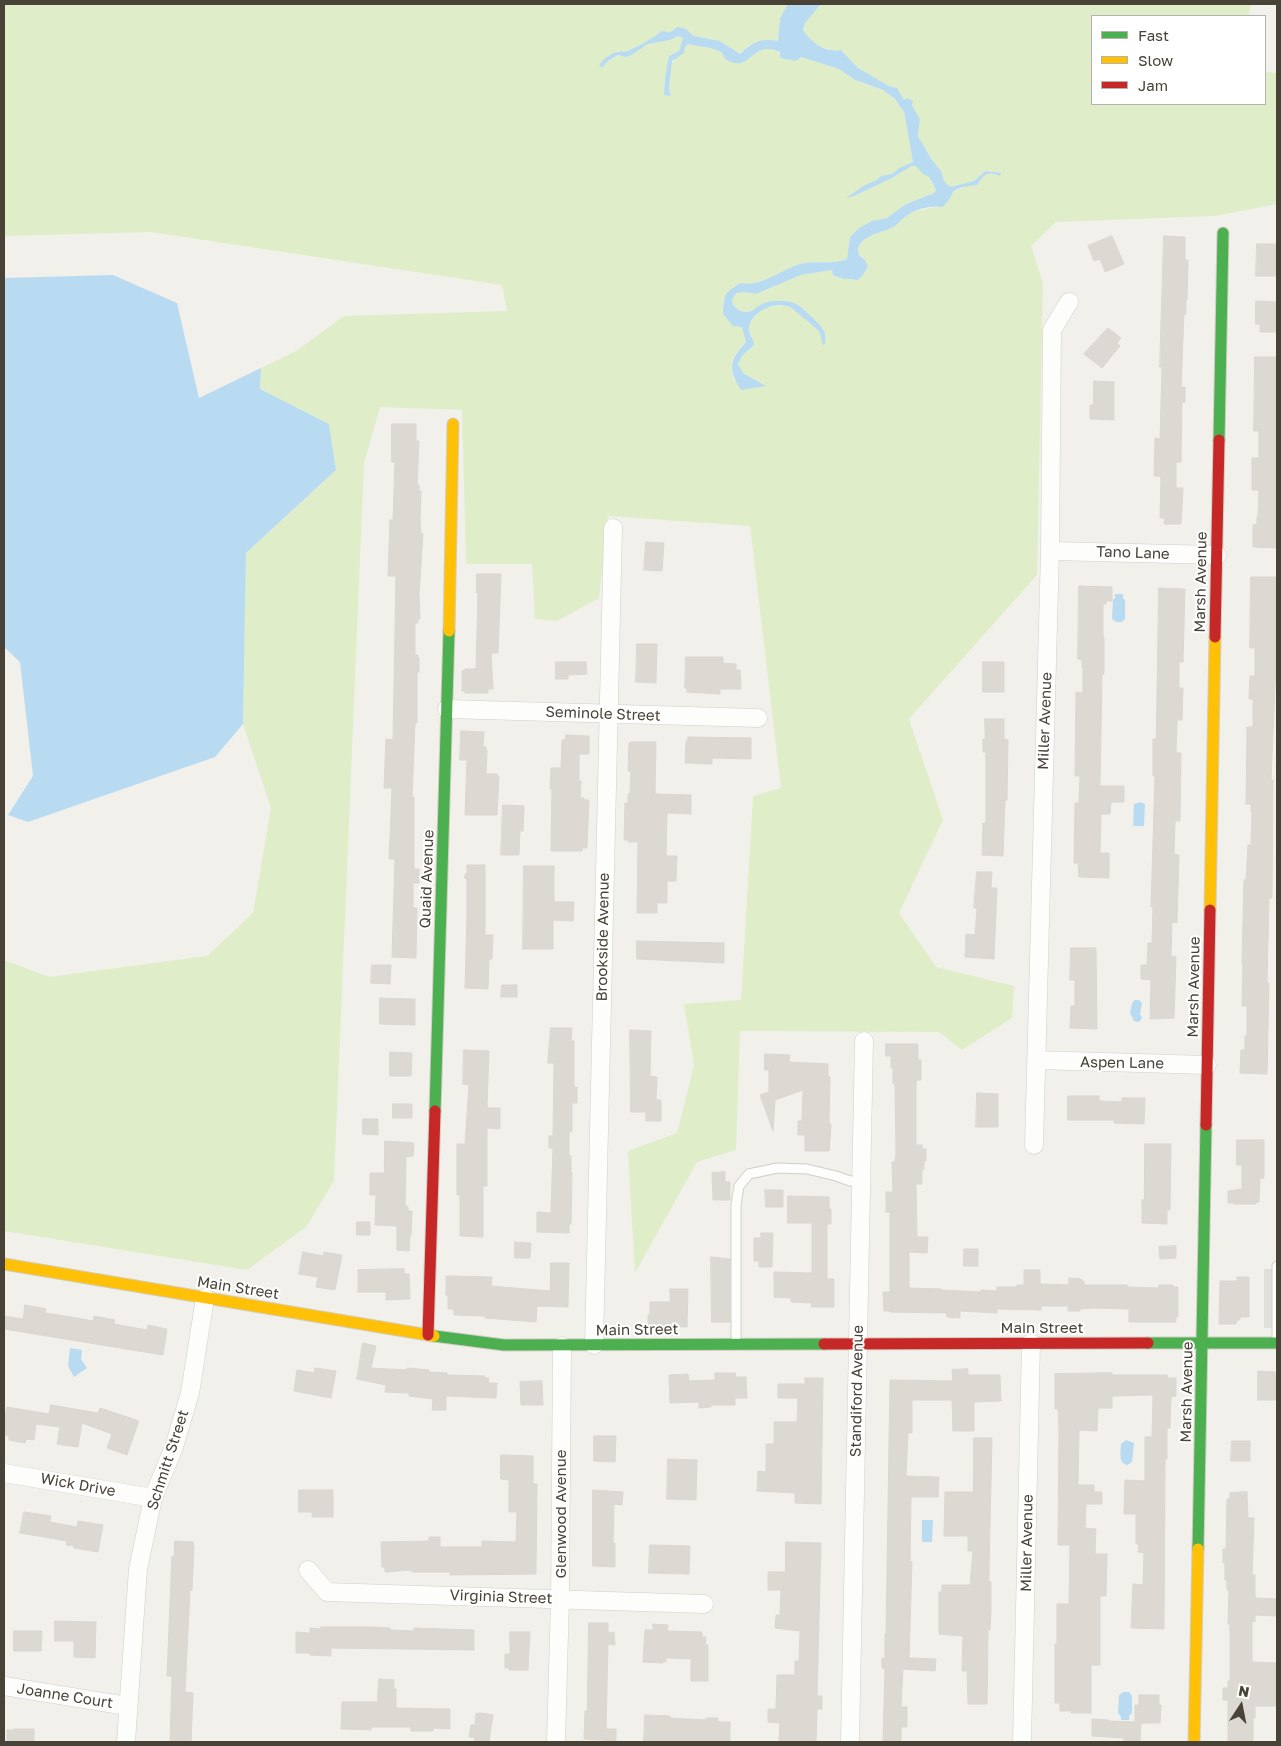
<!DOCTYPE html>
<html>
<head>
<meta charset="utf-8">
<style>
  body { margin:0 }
  #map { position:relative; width:1281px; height:1746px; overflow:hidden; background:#f2f0eb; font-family:"Golos Text",sans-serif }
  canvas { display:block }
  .frame { position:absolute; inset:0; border:5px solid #494236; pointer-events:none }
  .legend { position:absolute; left:1091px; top:15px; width:175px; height:90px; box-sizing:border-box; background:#fff; border:1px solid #b6b3af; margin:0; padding:6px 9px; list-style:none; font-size:15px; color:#494236 }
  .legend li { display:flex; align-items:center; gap:10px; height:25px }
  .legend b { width:25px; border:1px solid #b6b3af }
  .north { position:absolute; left:1216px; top:1681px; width:50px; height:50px; -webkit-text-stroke:4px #fff; paint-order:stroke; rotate:11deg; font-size:14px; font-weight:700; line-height:20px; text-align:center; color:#494236 }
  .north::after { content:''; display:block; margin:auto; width:18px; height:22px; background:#494236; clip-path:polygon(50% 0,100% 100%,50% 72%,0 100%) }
</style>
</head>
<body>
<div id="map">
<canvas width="1281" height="1746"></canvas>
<div class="frame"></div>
<ul class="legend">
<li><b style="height:6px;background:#4caf50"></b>Fast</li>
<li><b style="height:6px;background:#ffc107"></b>Slow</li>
<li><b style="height:6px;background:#c62828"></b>Jam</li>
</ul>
<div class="north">N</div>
</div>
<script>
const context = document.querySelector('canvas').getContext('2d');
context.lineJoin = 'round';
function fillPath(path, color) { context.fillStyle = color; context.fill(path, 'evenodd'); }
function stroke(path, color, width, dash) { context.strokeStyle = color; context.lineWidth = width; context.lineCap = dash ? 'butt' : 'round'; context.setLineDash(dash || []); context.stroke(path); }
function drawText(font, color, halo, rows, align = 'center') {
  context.font = font + ' "Golos Text",sans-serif'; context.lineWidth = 4; context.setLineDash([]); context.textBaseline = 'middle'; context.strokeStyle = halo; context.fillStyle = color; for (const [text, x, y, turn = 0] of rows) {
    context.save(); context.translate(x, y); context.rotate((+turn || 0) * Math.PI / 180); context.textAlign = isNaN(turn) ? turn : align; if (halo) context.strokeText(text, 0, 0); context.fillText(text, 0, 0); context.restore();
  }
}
const green = new Path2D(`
  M4 4H788L780 18 778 41C763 38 750 43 739 54L720 41 694 36 686 29 671 32 661 31 657 36 629 51 616 52 609 55 602 68C607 62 611 58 619 55L624 57 630 56 648 44 670 40 678 36 684 38 679 51 669 56 664 85V95L671 96C667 72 669 61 688 44 699 48 715 46 723 54L724 58H750C757 48 769 47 779 52L780 58 792 60 801 57 839 69 855 80 883 90 895 99 904 112 913 162 899 168 892 174 870 183 854 196 890 179 912 166H917L922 173 930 178 936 190 934 193 906 204 887 218 872 221 851 237 847 259C832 265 816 260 800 264 780 270 762 287 741 283L723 299V314L742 326 746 342C733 356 729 361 734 380L765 385 743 373 738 364 742 356 754 345C753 339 748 333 749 327 753 310 775 300 791 307 797 310 811 325 819 330L824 329 796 304 757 308 746 312 735 308 732 300 736 293 745 292 756 294 801 275 832 270 835 277C841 280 847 277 854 280L864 259 859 255C853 238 881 232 892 227 898 224 902 218 907 215 919 209 933 208 946 205 950 191 963 184 977 185 985 173 986 171 1000 176V173L985 171 974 181 950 187 944 181 941 171 932 160 918 136 920 119 912 105 905 100 902 99 897 88C879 84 853 68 844 52 824 49 816 47 803 30L805 23 821 4H1250L1249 16H1092V104H1265V72L1277 73V204L1215 216 1056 222 1031 246 1043 283 1037 575 909 719 943 820 899 913 936 967 1014 986 1012 1018 962 1050 939 1032 740 1031 736 1150 697 1162 635 1273 628 1151 677 1133 694 1065 684 1004 741 1000 753 796 781 788 750 526 608 516 599 598 557 621 535 619 532 564H466L462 410 380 407 364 463 334 1181 306 1227 247 1270 4 1231V960L49 977 207 956 253 913 271 808 243 724 246 553 336 470 329 424 260 389 261 368 296 351 344 316 507 311 502 285 151 232 4 236Z`);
const parking = new Path2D(`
  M1264 1269H1277V1328H1264Z`);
const water = new Path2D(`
  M788 4H821L805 23 803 30C812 43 825 53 841 50L858 68 889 86 897 88 904 100 907 98 913 101 912 105 920 119 918 136 932 160 941 171 944 181 950 187 974 181 985 171 1001 173 1000 176C987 171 985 173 977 185L962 187 954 191C951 197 948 202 943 207 931 205 916 209 906 216 902 219 899 223 895 226 884 233 853 236 859 255L864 259 868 266 863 275 858 280C851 279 837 279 833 275L832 270 801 275 756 294 745 292 736 293 732 300C733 307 738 311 746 312 752 312 755 308 760 305 769 300 789 299 798 305 803 308 808 314 813 318 822 327 827 331 825 344L823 345C821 340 821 333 818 330 816 328 792 308 790 307 775 301 753 310 749 327 748 334 754 339 754 345L742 356 738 364 743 373 766 386 741 390C727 368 730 360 746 342L742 327 733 326 723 314C724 295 723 293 741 283 762 287 780 270 800 264 816 260 832 265 847 259L850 237 859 228 872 221 887 218 906 204 934 193 936 190 930 178 922 173 916 166H912L890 179 854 196 846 198 865 185 877 180 881 176 892 174 899 168 913 162 904 112 895 99 883 90 855 80 839 69 801 57 796 61 780 58V52C750 38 751 77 724 58L723 54C717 47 698 47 688 44L685 47 684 53 672 61 669 88 671 96 664 95C664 82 666 69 669 56L679 51 683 38 678 36 670 40 648 44 630 56 625 57 618 55 608 61 602 68 599 65C604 59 610 53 618 52 622 51 627 52 630 50 637 47 657 36 661 31L671 32 677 27 686 29 694 36 720 41 740 54C752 42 761 38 778 41L780 18Z
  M113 275 177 303 199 398 261 368 260 389 329 424 336 470 246 553 243 724 215 757 28 822 8 815 33 776 20 662 4 647V278Z
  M1115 594H1123V598L1125 600V619L1122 622H1116L1112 619 1113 600 1115 598Z
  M1140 802 1145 804 1144 826H1133L1134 804Z
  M1135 1000H1139L1142 1003 1140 1014 1142 1018 1139 1022 1134 1021 1130 1013 1132 1003Z
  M70 1348 82 1350 81 1359 87 1368 74 1377 68 1366Z
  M1126 1440 1134 1443 1132 1462 1127 1465C1118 1463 1121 1452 1121 1444Z
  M922 1520H933L932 1542H922Z
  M1123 1692H1129L1132 1696V1713L1129 1716V1720H1121V1717L1118 1713 1119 1695Z`);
const building = new Path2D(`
  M1112 236 1124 264 1105 272 1100 259 1094 261 1088 246Z
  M1164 236 1185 237V260H1188L1187 300H1186V314H1184L1181 387H1185V402H1182L1181 462H1176V488H1183L1181 524H1164L1165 518H1160L1161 476H1154L1155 438 1160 439 1162 367H1160Z
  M1257 244H1277V276H1256Z
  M1256 301 1277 302V332H1260V324H1256Z
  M1108 328 1121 338 1117 343 1120 346 1102 368 1084 354Z
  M1255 357H1277L1276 511H1277V548L1253 547V525L1257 524V517H1258L1259 490H1252V458H1259V431H1254Z
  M1094 381 1114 382V420L1090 419V405H1093Z
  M392 424H416V441H419L417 485H419V491H421L420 521 421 534H423L419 594 420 619H418V623H415V655H418V658H419V672H417V723H415L412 797H414V869H419V883H413V908H417L416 958 392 957 395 859H389L392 788H384L386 739 393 740 396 576H388L390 520H393L395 462H392Z
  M646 542 664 543 662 571 644 570Z
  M477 574H501L498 653H491L493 689H488V693H465V691H462V671H465V669H476L478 593H477Z
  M1251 577H1276V663L1271 780H1273L1272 898H1269L1267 983H1269L1267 1074 1240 1073 1241 1050H1245V1036H1247V1006H1242L1243 964H1242L1244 880H1246L1248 845H1251L1252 811H1251V804H1246L1247 727H1253V699H1249L1250 676H1255V648H1250Z
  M1079 586 1112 587V601H1106V604H1103V637H1104V674H1102L1100 786H1124V802H1111L1110 814H1101L1100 853H1109V878L1079 877 1078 863H1074L1075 803H1079L1080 776H1075L1076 692 1083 693V667H1082V660L1078 659Z
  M1159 588 1185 589 1183 662H1179V688H1183L1182 720H1177L1176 753H1181L1180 821H1175L1174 854 1179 855 1177 923 1172 922 1171 956 1176 957 1174 1018 1150 1019 1151 980 1141 979V965H1147L1148 943H1152L1153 907H1151L1155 776H1153V739H1156Z
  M637 644H657L656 683 636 682Z
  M686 657H723V663L736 664V670H740L741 689H720V694L687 692V688H685Z
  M556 662H586L587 674 568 675V679H556Z
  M983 662H1004V692H983Z
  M985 719H1004V739L1008 740 1007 800H1005L1003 856 982 855 983 823H986V752H983V739H985Z
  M461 731 484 732 483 747H486V750H487L486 774H497V776H499L497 815H465L467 760H460Z
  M566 735 589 736V754H579V781H581L580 798H584V800H589L587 848H582V851H551L552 789H550L551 768H561L562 740H565Z
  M688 737 751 738V759L712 758V764L685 763 686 741 688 740Z
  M632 742H656L655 794 691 795V814L667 813 666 856H677L676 881H667V903H657V913H637L638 842H628V840H624L625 803H628V794H630L631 771H628L629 743Z
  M503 805 524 806 523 831H520L519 855H501Z
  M467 865H485V935H493L492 959H489L488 989 465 988 467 916V880L464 877 467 872Z
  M524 866H554V902H574L573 921 553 920V949H523Z
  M977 872H992L991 888H997L994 959 965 957 966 934 975 935 977 908H974Z
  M637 941 724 943V963L637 959Z
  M1071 948H1096L1097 1029 1070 1028 1071 1006H1075V980H1070Z
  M372 965H391L390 984 371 983Z
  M502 985H517V997H501Z
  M380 998 415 999V1025L380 1024Z
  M551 1028H572L571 1041H574V1087H577V1103H572V1132H569V1156H571V1173H572L571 1224H569V1233L537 1232V1212L551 1213 553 1148H549V1136H553L554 1063H548Z
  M630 1030 651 1031 650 1076 657 1077 656 1100H661V1121H646V1112H631Z
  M886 1044H918V1060H921V1080H917L916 1084V1145H922V1149H926V1161H924V1169L922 1170V1184H916L917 1237H928L927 1253 909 1252V1288L941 1289V1290L981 1292V1290L997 1291V1287H1016L1017 1285H1024V1270H1040V1284L1069 1285V1278L1081 1279V1281H1084V1285H1127V1287L1159 1288V1285H1173V1287H1178V1317H1176V1322H1129V1309L1093 1308 1080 1309V1311H1068V1306H1041V1310L997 1309V1313L960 1311V1318L947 1317V1313L890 1312V1311H884L883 1292H890V1212H886V1192H893L892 1162H895L896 1153 895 1084H893V1068H891V1056H886Z
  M464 1050 489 1051 487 1108H500V1129L487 1128V1186H483V1237L460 1236V1195H457V1144H465L469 1085 463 1084Z
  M390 1052 412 1053 411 1076H390Z
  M765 1054 790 1055 789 1062 828 1064V1077H830L829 1122 831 1125 829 1151H805V1135H798V1121H802L803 1090 775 1100 773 1131 760 1095 769 1092V1070H765Z
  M977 1093 998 1094V1127H976Z
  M1068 1096H1099V1101L1122 1102V1098H1145L1144 1124 1114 1123V1120H1068Z
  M393 1104H412V1118H393Z
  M363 1119H378V1135L363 1134Z
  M1237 1140H1264V1178H1260L1259 1202H1256V1204H1234V1203H1228V1191L1242 1189V1165H1237Z
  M385 1141 414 1143 413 1156 406 1157 405 1206H408V1211H412L411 1235H410L409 1251 397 1250V1226L375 1225 376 1195H370V1173H384Z
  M1145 1144H1171L1170 1210H1167V1224L1142 1223V1200H1144Z
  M725 1172V1182H730V1200H713L712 1173Z
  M765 1190H783V1207H766Z
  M788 1196 829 1197V1209H831V1224H827V1279H834V1307H811L812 1303 791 1302V1298L774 1297V1272L812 1273V1223H788Z
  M357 1222H370V1235H357Z
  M761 1233H773L772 1267H759V1261H754V1238H761Z
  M515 1242 531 1243 530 1258H515Z
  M1176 1246V1258L1160 1259 1159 1247Z
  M964 1249H978V1266H964Z
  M303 1252 324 1256V1252L342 1255 335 1290 316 1287 318 1277 299 1274Z
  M711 1257 730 1259V1322H712Z
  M551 1263H569L568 1307 537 1306 536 1322 485 1318V1316L454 1315V1309H448V1296L446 1295V1276L492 1277 491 1286 550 1291Z
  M404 1269V1274H409L410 1299 386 1300V1292H358V1270Z
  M1237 1277H1249V1317H1240V1320H1237L1236 1324H1219L1220 1281H1237Z
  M670 1289H688L687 1327 648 1326V1315H650V1302H670Z
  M25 1305 46 1309 45 1313 71 1317 93 1321 94 1316 115 1320 114 1324 147 1330 148 1325 167 1329 163 1355 4 1329V1316L23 1319Z
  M363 1343 376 1346 371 1368 407 1370V1368L429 1370V1372L447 1373V1375L485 1376V1378H489L488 1383H497L496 1398 446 1396V1410H432L433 1399 409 1396V1393L385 1392 386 1385 357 1379Z
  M315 1368 336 1371 331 1398 294 1391 297 1370 314 1373Z
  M968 1369V1375H1000L1001 1401 974 1402V1431H953L952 1400H912V1433H908L906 1476 939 1477 938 1497H911L910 1562H912L909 1658 936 1659 935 1671 903 1669 901 1707H907V1727H901V1742H883L885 1669 882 1668V1658H885V1634H886L890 1380 953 1381 952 1370Z
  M1258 1371 1275 1372 1276 1396 1275 1400H1258Z
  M715 1373H735L736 1377H746L747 1398H735V1405H711V1407L699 1408V1402L670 1403 669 1375 688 1374 689 1381 715 1380Z
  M1112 1373V1375H1167L1168 1378H1176V1396L1171 1397 1170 1428H1167V1459H1165L1164 1629 1131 1628 1133 1584 1143 1585 1144 1553 1138 1552 1139 1544H1136V1514H1124L1125 1480 1145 1481V1437H1152L1153 1397 1152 1395 1112 1396V1408H1098L1097 1431 1079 1430 1078 1485H1094V1492H1102V1504H1086L1085 1528 1096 1529 1095 1554H1107L1106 1596H1100V1665H1091V1713H1071V1711H1060V1703H1055V1644H1057V1604H1069L1070 1545H1058L1059 1429 1058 1409H1055V1374Z
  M805 1378H823L821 1504 795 1503V1493L757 1491 758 1471 766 1472V1444H774V1422H797L798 1398H778V1384H805Z
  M542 1381 543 1405H521L520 1382Z
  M51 1405 98 1413 100 1408 139 1421 127 1455 107 1448 112 1434 82 1423 78 1447 57 1444 60 1427 36 1424 34 1440 26 1439 25 1443 9 1440V1436L4 1435V1416L5 1417 7 1407 49 1414Z
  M594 1436H616L615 1462 594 1461Z
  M974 1438H992L989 1568V1582H991V1610L990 1630H988V1632L987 1704H968L967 1671H962L963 1636 939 1634V1592H942V1585H970L973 1551H968V1536H944L945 1492H973Z
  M1232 1441H1250V1461H1231Z
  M501 1455 533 1456V1484H537L536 1574 450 1575V1572H412V1570L385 1572V1567H382L381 1542 429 1541V1537H440V1547H482V1541L516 1542 517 1512H509V1480L501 1479Z
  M668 1459 697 1460 696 1500 667 1499Z
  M299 1490H333V1517H312V1512H299Z
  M593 1490 623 1492 622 1505 614 1504 613 1543H615V1567L593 1566Z
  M1247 1492 1248 1518H1254L1252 1575H1255V1598L1277 1599V1616L1255 1615V1622L1252 1621V1662L1277 1663V1706H1255V1718H1253V1742H1228V1700H1223V1688H1228V1681H1230V1624H1228L1229 1590H1227V1580H1225V1563H1223V1549H1226L1227 1499H1230V1493Z
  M24 1512 51 1516 50 1522 77 1527 78 1521 103 1525 98 1552 74 1548V1546L66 1545 67 1541 20 1533Z
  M175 1541 193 1542 194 1548 192 1590H190L185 1692 193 1693 191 1742H170L172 1676H167L172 1556H174Z
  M786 1542 821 1543 817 1696H822V1709H817L816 1742 779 1741 780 1723 768 1722V1709H776L777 1675H795V1661H799L800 1631 775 1628 776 1615H780L781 1590H768V1572H785Z
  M650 1545 690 1546 689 1574 649 1573Z
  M55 1621 96 1622 95 1658 74 1657V1641H55Z
  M589 1623H608V1633L614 1632 615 1645 608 1644 606 1729H616V1741L584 1739 585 1711H587Z
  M653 1624 668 1625 667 1631 702 1632V1637H706L705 1645H708V1681H691V1659L666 1658V1662L663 1661V1663L643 1662 645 1630H653Z
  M321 1627H373L390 1628V1630L414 1631V1628L474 1630V1650L331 1648V1656L310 1655V1653H296V1632L310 1633V1628L321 1629Z
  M14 1631H42L41 1651H14Z
  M510 1632H530L528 1670H509V1668H505V1654H510Z
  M379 1679 394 1680V1689H396V1708L450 1709V1729L433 1728V1731H411V1727H371V1730L341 1729 342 1702H377Z
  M1139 1695H1159V1705H1161L1160 1723H1141L1140 1742H1124V1738L1092 1736V1719L1108 1720V1721L1135 1722V1705H1139Z
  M481 1713 493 1715 489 1742H474L475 1738 469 1737 471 1725H475L476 1714Z
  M645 1715 670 1716V1718L706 1720V1718H718V1722H730V1742H644Z
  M14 1729H34V1742H7V1730H14Z`);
const lane = new Path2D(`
  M1277 1340V1266
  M736 1344V1205L739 1186 749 1174 777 1168 807 1169 836 1176 850 1181H861`);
const street = new Path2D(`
  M1050 551 1217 555
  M447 709 758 718
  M1036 1060 1207 1065
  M1034 1145 1050 551 1052 330 1069 302
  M594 1345 613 528
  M4 1473 153 1498
  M308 1570 327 1592 704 1604
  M4 1686 127 1706
  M126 1742 138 1569 153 1498 174 1447 190 1393 205 1298
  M556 1742 560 1599 562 1346
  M850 1742 864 1041
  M1022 1742 1031 1343`);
const fast = new Path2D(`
  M1219 440 1223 233
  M435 1111 449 631
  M434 1336 504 1345 824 1344
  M1148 1343H1277
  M1198 1549 1206 1125`);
const slow = new Path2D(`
  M449 631 453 424
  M1210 910 1215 637
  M4 1264 434 1336
  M1194 1742 1198 1549`);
const jam = new Path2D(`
  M1215 637 1219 440
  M1206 1125 1210 910
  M428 1335 435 1111
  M824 1344 1148 1343`);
const streetNames = [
  ["Tano Lane",1133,553,2],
  ["Marsh Avenue",1201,582,-89],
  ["Seminole Street",603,714,2],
  ["Miller Avenue",1045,721,-88],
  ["Quaid Avenue",427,879,-88],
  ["Brookside Avenue",603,937,-89],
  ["Marsh Avenue",1194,987,-89],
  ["Aspen Lane",1122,1063,1],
  ["Main Street",238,1288,9],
  ["Main Street",1042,1328],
  ["Main Street",637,1330,-1],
  ["Standiford Avenue",857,1391,-89],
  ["Marsh Avenue",1187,1392,-89],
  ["Schmitt Street",168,1460,-72],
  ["Wick Drive",78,1485,10],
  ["Glenwood Avenue",561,1514,-90],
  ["Miller Avenue",1027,1543,-89],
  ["Virginia Street",501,1597,2],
  ["Joanne Court",65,1696,9]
];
fillPath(green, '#dfeec9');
fillPath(parking, '#e1dfda');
fillPath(water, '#b9dbf2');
fillPath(building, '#dcd9d3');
stroke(building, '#dad7d1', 1);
stroke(lane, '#d0cec8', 11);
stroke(street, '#d0cec8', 19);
stroke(fast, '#d2cdc2', 13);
stroke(slow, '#d2cdc2', 13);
stroke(jam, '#d2cdc2', 13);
stroke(lane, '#fdfdfc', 9);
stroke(street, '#fdfdfc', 18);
stroke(fast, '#4caf50', 11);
stroke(slow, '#ffc107', 11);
stroke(jam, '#c62828', 11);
drawText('15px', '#494236', '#fff', streetNames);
</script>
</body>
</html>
